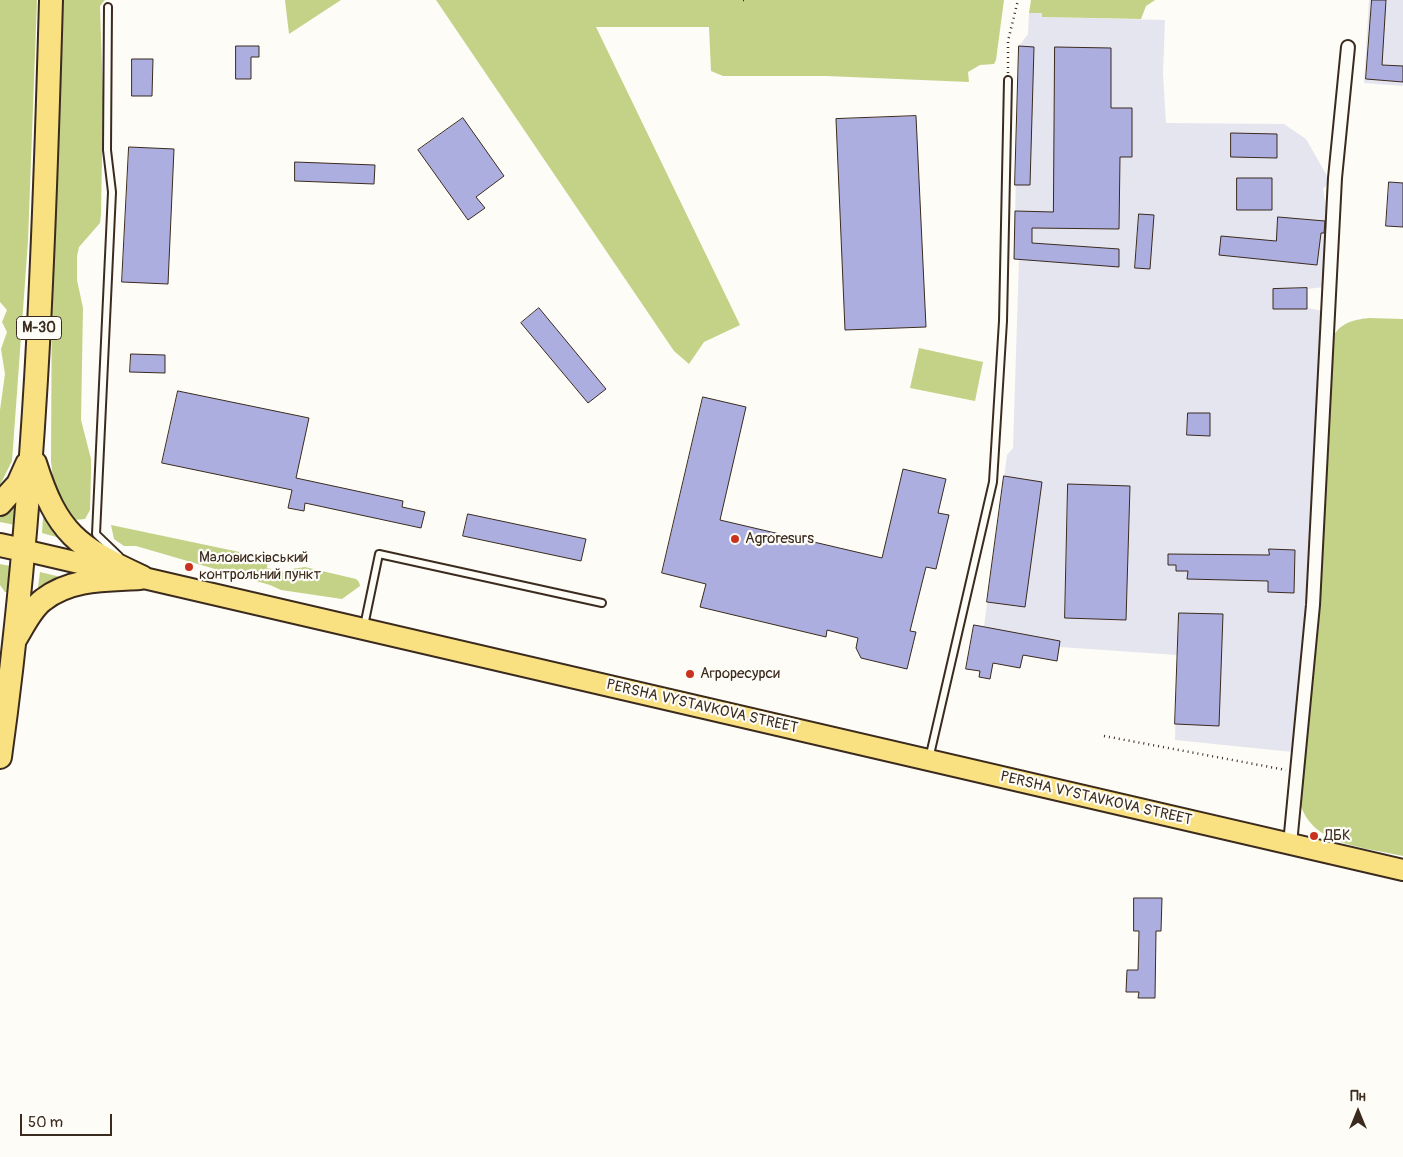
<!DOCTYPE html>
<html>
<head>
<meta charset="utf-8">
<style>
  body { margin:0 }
  #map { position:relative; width:1403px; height:1157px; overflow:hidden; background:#fdfcf7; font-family:Pangolin,sans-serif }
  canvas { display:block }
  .north { position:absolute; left:1333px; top:1087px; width:50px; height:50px; -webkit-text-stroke:4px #fdfcf7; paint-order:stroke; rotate:0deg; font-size:14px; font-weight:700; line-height:20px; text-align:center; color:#3b2a1e }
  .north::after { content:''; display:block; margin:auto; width:18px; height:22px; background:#3b2a1e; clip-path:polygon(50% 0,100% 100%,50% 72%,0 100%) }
  .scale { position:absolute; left:20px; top:1114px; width:92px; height:22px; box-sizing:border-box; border:2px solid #3b2a1e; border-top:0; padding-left:6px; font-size:15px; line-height:18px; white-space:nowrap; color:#3b2a1e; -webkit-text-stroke:4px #fdfcf7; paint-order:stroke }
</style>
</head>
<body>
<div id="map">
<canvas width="1403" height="1157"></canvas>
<div class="north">Пн</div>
<div class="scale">50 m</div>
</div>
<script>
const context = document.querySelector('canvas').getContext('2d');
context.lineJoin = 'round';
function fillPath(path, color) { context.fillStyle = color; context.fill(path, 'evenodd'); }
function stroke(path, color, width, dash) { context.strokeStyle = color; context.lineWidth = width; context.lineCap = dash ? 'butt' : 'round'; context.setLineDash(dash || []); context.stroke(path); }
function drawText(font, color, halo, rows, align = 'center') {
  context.font = font + ' Pangolin,sans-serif'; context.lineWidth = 4.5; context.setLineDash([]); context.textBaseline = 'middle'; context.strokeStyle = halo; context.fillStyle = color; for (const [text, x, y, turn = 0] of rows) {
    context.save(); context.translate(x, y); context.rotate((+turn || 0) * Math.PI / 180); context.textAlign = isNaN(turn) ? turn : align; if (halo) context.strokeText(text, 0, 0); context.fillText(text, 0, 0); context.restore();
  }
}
const built = new Path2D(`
  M1369 0H1403V86L1364 83Z
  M1029 13H1042V17L1165 20 1163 74 1166 123 1284 124 1306 139 1330 181 1323 189 1328 218 1324 287 1307 289V308L1323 311 1306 616 1293 752 1175 740 1177 655 1060 647 1057 661 1023 655 1020 668 993 663 990 679 979 677V671L966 669 974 625 984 626 1007 455 1013 448 1019 259H1014L1019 46 1028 34Z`);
const green = new Path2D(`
  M0 0H37L28 241 12 461 0 485V410L5 374 1 349 7 332 2 322 7 310 0 302Z
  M59 0H105L100 6 103 98 101 214 100 223 79 247 77 256V280L83 308 81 420 91 459V472L90 510 85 519 74 520 70 517 54 488 51 461 52 268Z
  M285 0H341L289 34Z
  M436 0H1004L996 60 994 64 980 65 968 72 969 82 826 76H723L711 71 709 27H596L740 325 704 342 689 364 674 351Z
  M1031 0H1155L1146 6 1141 19 1042 17V13H1029Z
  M1369 318 1403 319V856C1365 847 1312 846 1300 803L1320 613 1331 342C1337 324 1351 320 1369 318Z
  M919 348 983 362 975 401 910 388Z
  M18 495 15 525 0 522V513Z
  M44 502 71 541 42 533Z
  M111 525 268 558 267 568 290 573 291 569 305 567 356 579 359 582 360 586 342 599 281 590 270 585 136 546H124L114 539Z
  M0 564 10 566 7 592H5L0 585Z
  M40 572 69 579 37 596Z`);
const building = new Path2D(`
  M1372 0H1386L1382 65 1403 66V82L1366 79Z
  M236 46H259V57H251V79H236Z
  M1019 46 1034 47 1030 185H1015Z
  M1055 47 1111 48V108H1132V157H1120L1119 229 1032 228V243L1119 249V267L1014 259 1015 211 1053 212Z
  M132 59H153L152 96H132Z
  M916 116 926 327 845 330 836 119Z
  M463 118 504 176 476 197 485 208 468 220 418 150Z
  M1231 133 1277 134V158L1231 157Z
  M129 147 174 149 168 284 122 282Z
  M295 162 375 165 374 184 295 181Z
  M1237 178H1272V210H1237Z
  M1389 182 1403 183V227L1386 226Z
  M1139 214 1154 215 1150 269 1135 268Z
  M1278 217 1325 221 1324 233H1321L1317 265 1219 255 1221 236 1276 241Z
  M1307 288V309H1273V289Z
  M539 308 606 389 588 403 521 323Z
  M131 354 165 355V373L130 372Z
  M178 391 309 418 296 478 403 501 402 507 425 512 421 528 305 503 304 511 288 508 292 490 162 463Z
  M703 397 746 407 720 520 882 558 903 469 946 479 938 513 949 515 936 569 926 567 910 631 916 632 907 669 861 658 856 648 858 638 827 630 826 637 700 607 706 584 662 573Z
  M1188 413H1210V436L1187 435Z
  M1004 476 1042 482 1025 607 987 602Z
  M1068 484 1130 486 1126 620 1065 618Z
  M468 514 586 539 581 561 463 536Z
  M1269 549 1295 550 1294 593 1268 592V581L1187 579 1188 571H1176V565H1168V554L1269 555Z
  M1179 613 1223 614 1219 726 1175 724Z
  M974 625 1060 641 1057 661 1023 655 1020 668 993 663 990 679 979 677 980 671 966 669Z
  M1134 898H1162L1161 931H1156L1155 998H1138L1139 992H1126L1127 970H1138L1139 931H1134Z`);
const path = new Path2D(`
  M743 0H745
  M1008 73V41L1018 0
  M1104 736 1286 770`);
const lane = new Path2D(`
  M108 7 107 150 112 192 96 534 119 556
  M364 626 379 554 602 603
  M929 759 993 482 1003 321 1008 80`);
const street = new Path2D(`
  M1290 844 1313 605 1335 178 1348 47`);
const primary = new Path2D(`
  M23 550 1403 870`);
const highway = new Path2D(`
  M35 463C57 533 77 547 142 577
  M0 504 18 484 27 464
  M0 545 23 550
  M16 638C24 625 31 609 43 600 71 578 107 580 140 578
  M0 757C35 506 44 253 51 0`);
const markers = [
  [735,539,5,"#c8321e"],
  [189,567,5,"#c8321e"],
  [690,674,5,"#c8321e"],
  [1314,836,5,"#c8321e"]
];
const shields = [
  [39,328,45]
];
const shieldNames = [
  ["М-30",39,328]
];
const poiNames = [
  ["Agroresurs",745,539],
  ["Маловисківський",199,558],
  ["контрольний пункт",199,575],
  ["Агроресурси",700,674],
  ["ДБК",1324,836]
];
const streetNames = [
  ["PERSHA VYSTAVKOVA STREET",702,707,13],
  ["PERSHA VYSTAVKOVA STREET",1096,799,13]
];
fillPath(built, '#e5e5f0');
fillPath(green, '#c3d287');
fillPath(building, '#acaedf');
stroke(building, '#3b2a1e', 1);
stroke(lane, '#3b2a1e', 10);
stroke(street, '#3b2a1e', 16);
stroke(primary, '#3b2a1e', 24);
stroke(highway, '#3b2a1e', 26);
stroke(path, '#3b2a1e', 2.5, [1, 4]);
stroke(lane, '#fdfcf7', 6);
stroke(street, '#fdfcf7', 12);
stroke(primary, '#f9e181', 20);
stroke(highway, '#f9e181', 22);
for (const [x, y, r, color] of markers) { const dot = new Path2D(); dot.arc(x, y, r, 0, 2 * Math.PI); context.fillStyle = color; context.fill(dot); stroke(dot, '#fdfcf7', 2); }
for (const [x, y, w] of shields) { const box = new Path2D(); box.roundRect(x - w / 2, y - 11.5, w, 23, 4); context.fillStyle = '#fdfcf7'; context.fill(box); stroke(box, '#3b2a1e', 1); }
drawText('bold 14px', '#3b2a1e', null, shieldNames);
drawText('15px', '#3b2a1e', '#fdfcf7', poiNames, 'left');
drawText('15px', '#3b2a1e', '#fdfcf7', streetNames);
</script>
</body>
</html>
